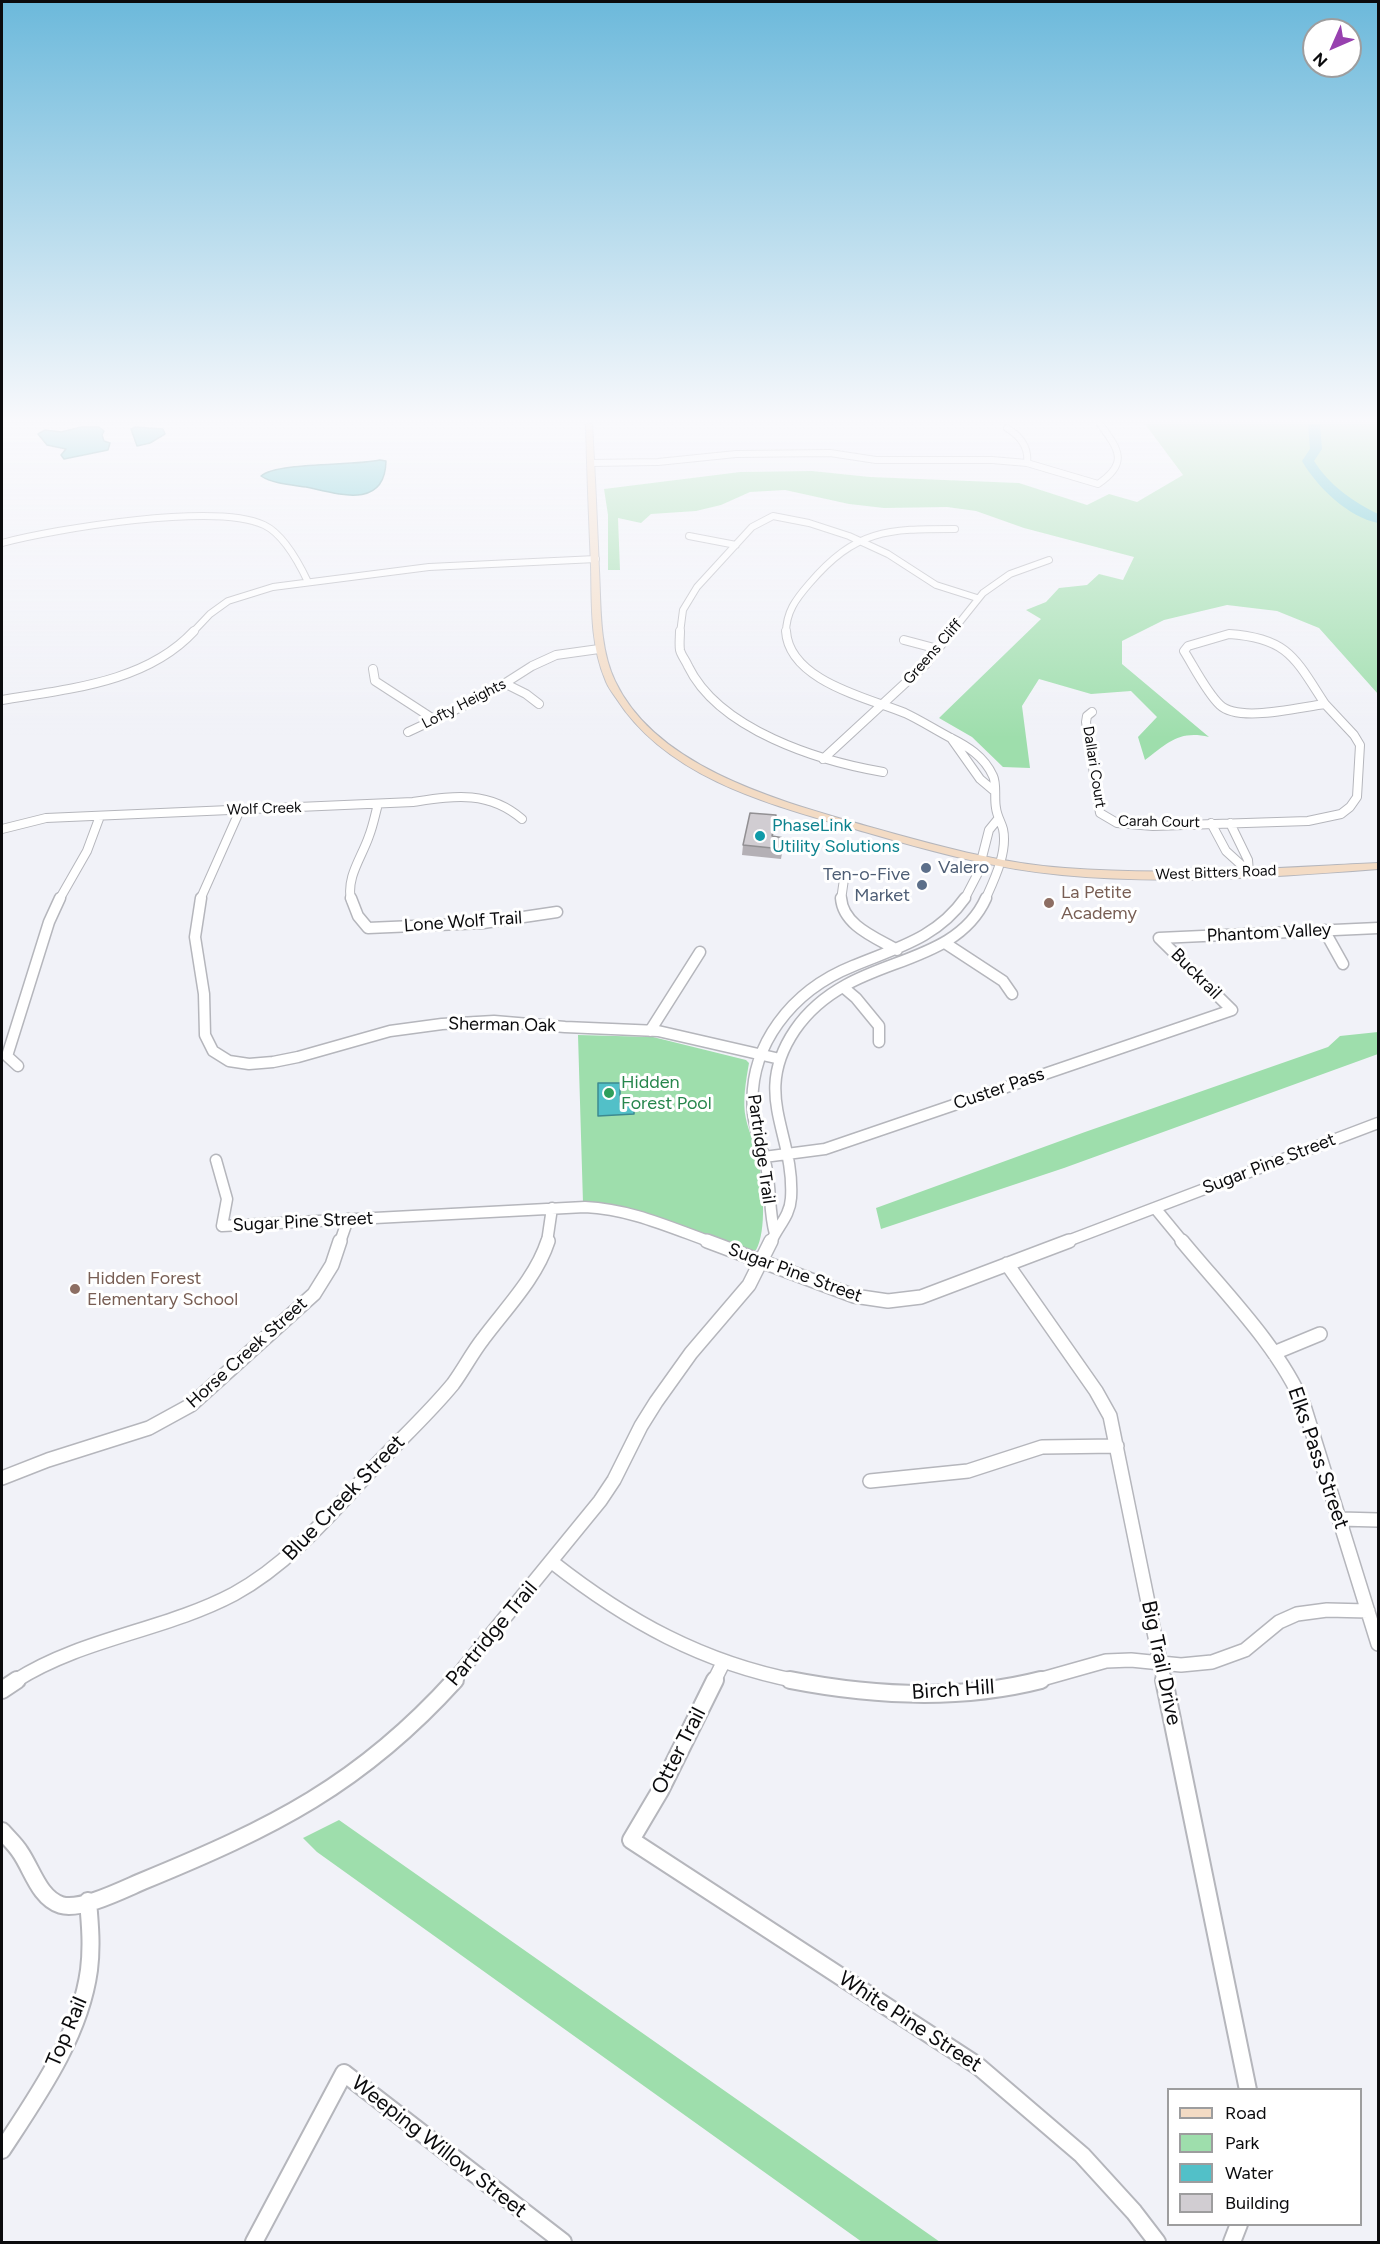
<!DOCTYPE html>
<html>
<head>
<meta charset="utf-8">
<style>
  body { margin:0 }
  #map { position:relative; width:1380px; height:2244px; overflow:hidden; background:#f1f2f8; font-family:Figtree,sans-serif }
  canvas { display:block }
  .frame { position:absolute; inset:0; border:3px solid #0b0b0d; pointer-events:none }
  .legend { position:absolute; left:1167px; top:2088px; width:195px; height:138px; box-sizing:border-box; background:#fff; border:2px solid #9d9d9e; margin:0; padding:8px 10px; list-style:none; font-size:18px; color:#0b0b0d }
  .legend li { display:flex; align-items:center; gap:12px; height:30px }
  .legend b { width:30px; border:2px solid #9d9d9e }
  .north { position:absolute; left:1302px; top:18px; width:60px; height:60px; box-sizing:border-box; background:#fff; border:2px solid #9d9d9e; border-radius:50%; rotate:225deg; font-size:16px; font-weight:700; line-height:24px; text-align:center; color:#0b0b0d }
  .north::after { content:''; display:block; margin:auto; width:21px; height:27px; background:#9741af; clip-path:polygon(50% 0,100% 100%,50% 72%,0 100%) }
</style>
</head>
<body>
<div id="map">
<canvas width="1380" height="2244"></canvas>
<div class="frame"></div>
<ul class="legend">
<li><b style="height:8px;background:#f3dbc4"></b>Road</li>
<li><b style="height:16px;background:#9edeac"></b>Park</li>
<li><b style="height:16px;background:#52c0c8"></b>Water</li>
<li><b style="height:16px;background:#d1cdd2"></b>Building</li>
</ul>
<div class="north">N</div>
</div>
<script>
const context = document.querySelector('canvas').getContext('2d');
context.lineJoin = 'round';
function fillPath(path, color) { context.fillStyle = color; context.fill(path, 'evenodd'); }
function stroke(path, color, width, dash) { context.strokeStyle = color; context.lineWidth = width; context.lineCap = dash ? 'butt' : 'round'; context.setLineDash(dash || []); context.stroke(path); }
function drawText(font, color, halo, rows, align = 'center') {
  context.font = font + ' Figtree,sans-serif'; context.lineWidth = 6; context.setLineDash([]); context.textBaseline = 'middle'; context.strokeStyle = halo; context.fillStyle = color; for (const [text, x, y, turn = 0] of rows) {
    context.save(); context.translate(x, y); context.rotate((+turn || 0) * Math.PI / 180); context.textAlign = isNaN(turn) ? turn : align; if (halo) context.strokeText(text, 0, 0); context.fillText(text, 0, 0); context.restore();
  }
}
const green = new Path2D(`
  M1145 424H1378V694L1319 628 1277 611 1227 605 1164 620 1122 641V664L1209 737C1179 730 1168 743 1145 760L1138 737 1157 717 1131 691 1091 694 1039 679 1022 706 1030 768 1003 767 972 737 939 718 1041 619 1026 610 1046 602 1059 588 1087 585 1099 574 1123 580 1134 557 1024 528 976 511 947 507 884 508 849 504 785 490 750 492 721 505 696 511 651 514 641 523 618 518 620 570H608V515L604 489 740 472 812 471 870 477 1019 483 1087 505 1109 494 1137 502 1183 475Z
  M1378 1032V1054L1064 1168 881 1229 876 1208 1085 1132 1328 1047 1340 1036Z
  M578 1035 653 1037 746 1060 749 1063C746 1081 742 1101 746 1119 749 1134 757 1148 759 1163 763 1185 767 1231 756 1250L747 1252C693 1231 641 1207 583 1203Z
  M339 1820 940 2242H862L317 1852 303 1838Z`);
const water = new Path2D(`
  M81 427H99L104 431 102 435 104 441 110 443 108 450 64 459 61 455 66 449 47 445 38 434 45 430 61 432Z
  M135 427 163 429 165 434 150 443 137 446 131 429Z
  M380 460 386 461C385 510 338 494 306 487 293 485 273 484 261 476 277 462 354 466 380 460Z
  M598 1083H620V1102H634V1114L598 1116Z`);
const river = new Path2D(`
  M1308 424H1320L1322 449 1314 461C1329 485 1353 502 1378 514V523C1348 517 1317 487 1302 461L1310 449Z`);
const minorFar4 = new Path2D(`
  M1007 428C1020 436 1029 447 1027 463
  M591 463 658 462 736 454 830 453 876 460H992L1027 463 1098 484C1129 463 1119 450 1100 424
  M689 536 736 545
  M2 543C54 529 217 502 264 525 283 534 299 563 308 582
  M192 633 210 614 228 601 273 587 429 567 596 559
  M680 633 683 610 697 587 752 527 773 516 809 523 849 536 888 554 936 585 977 598
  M786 633C786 612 796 599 809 584 856 529 887 529 955 529
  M951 633 983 593 1010 574 1049 560`);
const minorFar3 = new Path2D(`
  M680 631C680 637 679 644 680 650 681 655 686 661 688 666 719 730 819 761 883 772
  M786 631C789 681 868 698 905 713 920 720 934 729 949 737 967 746 984 756 993 776 997 784 994 798 996 808 997 816 1001 822 1003 829 1008 852 994 880 985 900
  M1229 634C1288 638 1295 658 1325 704 1300 707 1239 723 1220 705 1207 693 1194 667 1184 651L1188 646Z
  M904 640 938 649
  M373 669 375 681 435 720
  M506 684 526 694 539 704
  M2 700C67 689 146 683 194 631
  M1092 712 1087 716 1086 722 1100 813 1117 823 1153 826 1308 821 1341 814 1350 807 1357 797 1360 745 1354 735 1325 704
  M408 732 485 696 532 666 556 655 599 649
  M951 738 980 779 993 790
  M823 759 926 664 952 631
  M1211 823 1226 851 1249 872 1248 860 1230 823
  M2 829 46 818 413 802C454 796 488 790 522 819
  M59 900 87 851 100 816
  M200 900 240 810
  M351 900C346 877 362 857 369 836 373 826 375 815 378 804
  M841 900 844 879
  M964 900 978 873 989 830 998 819`);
const minorFar2 = new Path2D(`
  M201 898 195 937 204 994 205 1035 213 1051 229 1061 249 1064 273 1062 298 1057 390 1031 442 1024 494 1021 565 1027 658 1031 780 1059
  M351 898 358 916 368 928 483 923 557 912
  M841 898C843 926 877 938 897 950
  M1324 930 1343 964
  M1159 938 1378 928
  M945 943 1003 981 1012 994
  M843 987 856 998 879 1026V1042
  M650 1031 700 952
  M18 1066 7 1056 49 922 60 898
  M764 1157 825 1149 1232 1010 1159 938
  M216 1160 227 1199 222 1226 585 1207C630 1209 669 1227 711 1242
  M1155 1208 1183 1242
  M775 1234C769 1213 771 1192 767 1171 764 1151 755 1133 753 1113 747 1045 793 990 853 966 896 948 937 938 965 898
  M340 1242 348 1219
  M547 1242 552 1208
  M771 1242C778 1226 790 1216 791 1198 795 1133 751 1095 795 1030 808 1011 826 996 846 985 893 958 961 954 986 898
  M1065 1242 1378 1123`);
const minorFar1 = new Path2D(`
  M707 1241 854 1296 888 1301 921 1297 1069 1241
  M1182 1241C1223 1291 1279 1346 1304 1406L1378 1644
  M1007 1264 1096 1391 1110 1416 1164 1681
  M1274 1353 1320 1334
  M2 1478 48 1460 149 1428 191 1405 314 1294 332 1265 340 1241
  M870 1481 968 1471 1042 1447 1117 1446
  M1340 1519 1378 1520
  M552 1562C627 1621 703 1663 797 1681
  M15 1681C82 1638 164 1631 234 1594 291 1563 334 1510 378 1463 403 1437 430 1412 453 1384 464 1369 472 1353 483 1339 506 1308 536 1278 548 1241
  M453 1681 600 1501 614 1480 641 1426 656 1402 691 1353 749 1285 771 1241
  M714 1681 724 1661
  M1035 1681 1106 1661 1131 1660 1181 1665 1212 1662 1245 1650 1279 1622 1297 1614 1327 1610 1368 1611`);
const minor = new Path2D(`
  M715 1680 660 1791 631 1840 978 2066 1082 2155 1134 2212 1157 2242
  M790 1680C872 1696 959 1701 1041 1680
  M1164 1680 1248 2090
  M2 1690 17 1680
  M2 1831C8 1838 15 1844 20 1852 32 1869 39 1898 61 1905 81 1911 124 1889 143 1881 272 1828 360 1785 455 1680
  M2 2150C38 2095 80 2036 89 1970 92 1946 90 1924 88 1901
  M254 2242 344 2073 563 2242
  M1232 2242 1239 2224`);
const secondary = new Path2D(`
  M586 424H592C595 473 597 521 599 570 601 606 599 647 615 681 657 770 784 802 870 827 934 845 998 863 1065 868 1169 876 1274 868 1378 863V869C1274 877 1167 885 1062 875 995 869 930 851 865 832 776 806 669 781 616 698 612 692 607 686 605 679 590 643 592 604 591 566 589 519 587 471 586 424Z`);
const wall = new Path2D(`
  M776 815 773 836 783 848 781 859 742 855 743 845Z`);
const shadedWall = new Path2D(`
  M776 815 775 825 771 846 772 836Z`);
const building = new Path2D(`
  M750 813 776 815 772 836 784 838 782 849 743 845Z`);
const markers = [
  [760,836,6,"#0f9aa8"],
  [926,868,6,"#5c6f8a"],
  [922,885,6,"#5c6f8a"],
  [1049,903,6,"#8d6e63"],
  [609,1093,6,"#2e9e5b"],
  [75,1289,6,"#8d6e63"]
];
const farStreetnames = [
  ["Greens Cliff",933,652,-49],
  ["Lofty Heights",464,704,-27],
  ["Dallari Court",1094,767,81],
  ["Wolf Creek",264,809,-2],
  ["Carah Court",1159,822,1],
  ["West Bitters Road",1216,873,-2]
];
const cultureNames = [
  ["PhaseLink",772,826],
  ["Utility Solutions",772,847]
];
const serviceNames = [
  ["Valero",938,868],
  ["Ten-o-Five",910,875,"right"],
  ["Market",910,896,"right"]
];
const educationNames = [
  ["La Petite",1061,893],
  ["Academy",1061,914],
  ["Hidden Forest",87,1279],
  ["Elementary School",87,1300]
];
const streetNames = [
  ["Lone Wolf Trail",463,922,-4],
  ["Phantom Valley",1269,933,-3],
  ["Buckrail",1196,974,45],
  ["Sherman Oak",502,1025,1],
  ["Custer Pass",999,1089,-19],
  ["Partridge Trail",761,1149,82],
  ["Sugar Pine Street",1269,1164,-21],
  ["Sugar Pine Street",303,1222,-3],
  ["Sugar Pine Street",795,1273,20],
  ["Horse Creek Street",247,1353,-42]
];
const leisureNames = [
  ["Hidden",621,1083],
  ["Forest Pool",621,1104]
];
const nearStreetnames = [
  ["Elks Pass Street",1318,1458,71],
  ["Blue Creek Street",344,1498,-46],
  ["Partridge Trail",492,1634,-50],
  ["Big Trail Drive",1161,1663,78],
  ["Birch Hill",953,1690,-4],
  ["Otter Trail",679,1751,-63],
  ["White Pine Street",910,2022,33],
  ["Top Rail",67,2032,-67],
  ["Weeping Willow Street",439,2147,38]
];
fillPath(green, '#9edeac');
fillPath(water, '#52c0c8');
stroke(water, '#3d8a90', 1.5);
fillPath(river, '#52c0c8');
stroke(minorFar4, '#b5b6bc', 8);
stroke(minorFar3, '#b5b6bc', 10);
stroke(minorFar2, '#b5b6bc', 13);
stroke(minorFar1, '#b5b6bc', 16);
stroke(minor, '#b5b6bc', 20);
stroke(secondary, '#b5b6bc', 2);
stroke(minorFar4, '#fff', 6);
stroke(minorFar3, '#fff', 8);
stroke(minorFar2, '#fff', 10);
stroke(minorFar1, '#fff', 13);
stroke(minor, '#fff', 16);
fillPath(secondary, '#f3dbc4');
fillPath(wall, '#b4b0b5');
fillPath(shadedWall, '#929093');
fillPath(building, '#d1cdd2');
stroke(building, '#929093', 1.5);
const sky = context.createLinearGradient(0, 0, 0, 738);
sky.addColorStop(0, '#6cb9db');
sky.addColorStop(0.57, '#f9f9fc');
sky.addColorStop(1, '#f9f9fc00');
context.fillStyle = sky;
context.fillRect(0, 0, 1380, 738);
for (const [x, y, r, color] of markers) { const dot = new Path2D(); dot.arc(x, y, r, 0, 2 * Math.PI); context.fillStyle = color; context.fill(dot); stroke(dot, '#fff', 2); }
drawText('15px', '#0b0b0d', '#fff', farStreetnames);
drawText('18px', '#0d838f', '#fff', cultureNames, 'left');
drawText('18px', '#4e5e75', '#fff', serviceNames, 'left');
drawText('18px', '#785e54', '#fff', educationNames, 'left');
drawText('18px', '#0b0b0d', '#fff', streetNames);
drawText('18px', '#27864d', '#fff', leisureNames, 'left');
drawText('21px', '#0b0b0d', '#fff', nearStreetnames);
</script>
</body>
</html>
